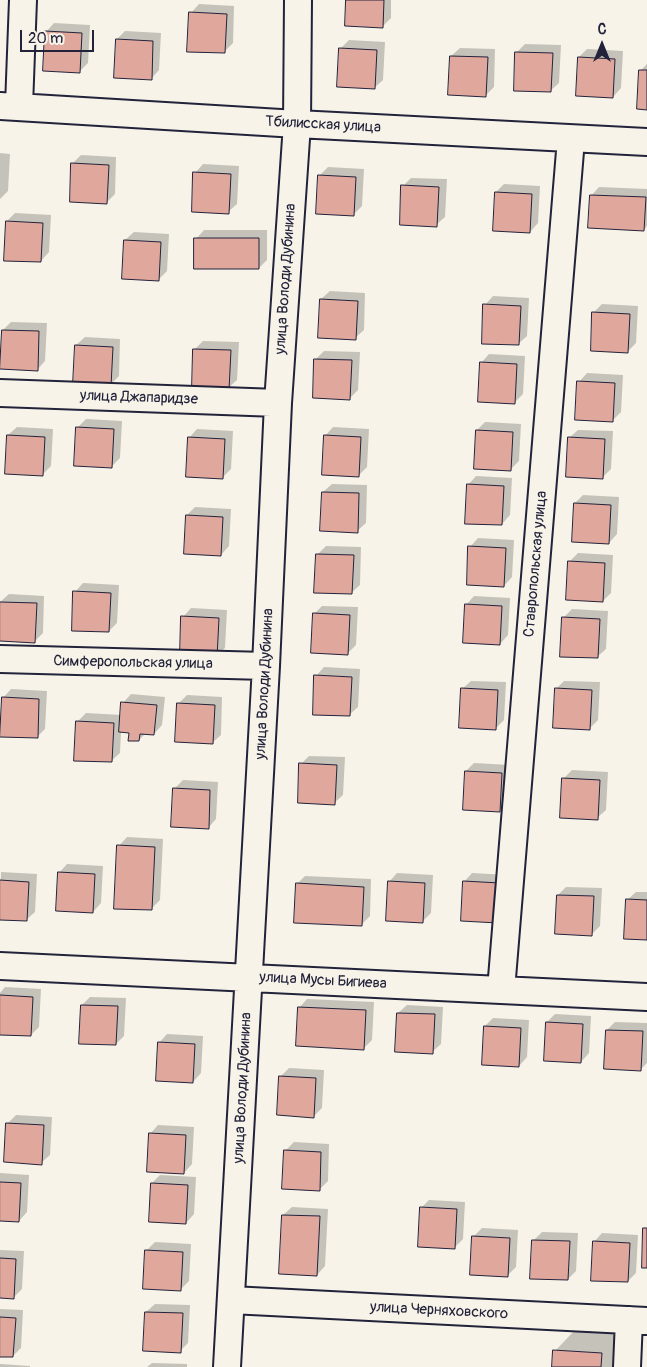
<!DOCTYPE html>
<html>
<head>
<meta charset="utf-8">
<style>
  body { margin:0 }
  #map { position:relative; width:647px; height:1367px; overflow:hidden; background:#f7f3e8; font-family:Pangolin,sans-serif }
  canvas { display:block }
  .north { position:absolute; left:577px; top:20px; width:50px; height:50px; -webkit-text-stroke:4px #f7f3e8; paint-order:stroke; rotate:0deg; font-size:14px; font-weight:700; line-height:20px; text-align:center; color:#22223b }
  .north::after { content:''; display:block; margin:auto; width:18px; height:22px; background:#22223b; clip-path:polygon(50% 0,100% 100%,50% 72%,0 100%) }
  .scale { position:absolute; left:20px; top:30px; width:74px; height:22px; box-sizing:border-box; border:2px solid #22223b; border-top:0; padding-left:6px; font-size:15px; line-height:18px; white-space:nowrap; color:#22223b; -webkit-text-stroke:4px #f7f3e8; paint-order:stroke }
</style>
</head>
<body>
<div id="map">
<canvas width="647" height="1367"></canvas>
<div class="north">С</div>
<div class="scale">20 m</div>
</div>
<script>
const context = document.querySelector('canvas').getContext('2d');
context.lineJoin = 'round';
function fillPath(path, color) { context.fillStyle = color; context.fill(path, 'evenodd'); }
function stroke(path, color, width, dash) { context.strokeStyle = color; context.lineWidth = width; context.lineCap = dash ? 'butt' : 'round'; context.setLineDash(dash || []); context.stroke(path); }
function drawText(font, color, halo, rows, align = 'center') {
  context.font = font + ' Pangolin,sans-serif'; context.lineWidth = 4.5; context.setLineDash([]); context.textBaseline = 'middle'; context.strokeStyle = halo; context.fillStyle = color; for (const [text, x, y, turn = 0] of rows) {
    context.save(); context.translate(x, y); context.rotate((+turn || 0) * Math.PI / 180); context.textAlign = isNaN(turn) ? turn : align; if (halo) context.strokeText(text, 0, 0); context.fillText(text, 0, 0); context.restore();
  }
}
const shadow = new Path2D(`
  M348 0H391V18L382 27Z
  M199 4 234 6 233 43 224 52 191 13Z
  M54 23 90 25 88 63 80 71 46 32Z
  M125 31 161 33 159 70 151 79 117 39Z
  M349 40 385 42 383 80 374 88 340 49Z
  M525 44 561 45 559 83 550 91 517 52Z
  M460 48 495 49 494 87 485 96 451 56Z
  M587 49 623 51 621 88 613 97 579 57Z
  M647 64V109L640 71Z
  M0 153 10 154 8 191 0 199Z
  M81 155 116 157 115 194 106 203 73 163Z
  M203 164 239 166 237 204 228 212 195 173Z
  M328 167 364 169 362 206 353 215 319 176Z
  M411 178 447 179 445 217 436 225 403 186Z
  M504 184 540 186 538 223 530 232 496 192Z
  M599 187 647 189V226L644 230 591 196Z
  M15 213 51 215 49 252 41 261 7 221Z
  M204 230H267V260L259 268 196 239Z
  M134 232 169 234 167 271 159 279 125 240Z
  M330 291 365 293 364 330 355 338 321 299Z
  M493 296 529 298 527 336 518 344 485 305Z
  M602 304 638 306 636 343 627 352 594 312Z
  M11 322 47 323 45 361 37 370 3 330Z
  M85 337 120 339 119 376 110 385 76 345Z
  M203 341 239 342 237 380 228 388 195 349Z
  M324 351 360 352 358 390 349 399 316 359Z
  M489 354 525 356 523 394 515 402 481 363Z
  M587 373 623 375 621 412 612 421 579 382Z
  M86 419 122 421 120 458 111 467 77 428Z
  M485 422 521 424 519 461 511 469 477 430Z
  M17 427 53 429 51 466 42 475 8 435Z
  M333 427 369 429 367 467 359 475 325 436Z
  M197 429 233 431 231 469 223 477 189 438Z
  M578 430 613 431 611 469 603 477 569 438Z
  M476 476 512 478 510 515 502 524 468 485Z
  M332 484 367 485 366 523 357 531 323 492Z
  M583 495 619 497 617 534 609 543 575 503Z
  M195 507 231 509 229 546 221 555 187 515Z
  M478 538 514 540 512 577 504 586 470 547Z
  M326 546 361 547 360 585 351 593 318 554Z
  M578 553 613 555 611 593 603 601 569 562Z
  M83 583 119 585 117 623 109 631 75 592Z
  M9 594 44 596 43 633 34 642 0 640V602Z
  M474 596 510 598 508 635 500 644 466 605Z
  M322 606 358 607 356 645 348 653 314 614Z
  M191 608 227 610 225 648 216 656 183 617Z
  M572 609 608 611 606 649 597 657 563 618Z
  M324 667 360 669 358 707 349 715 316 676Z
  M471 681 506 682 504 720 496 728 462 689Z
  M564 681 600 682 598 720 590 728 556 689Z
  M11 689 47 691 45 729 37 737 3 698Z
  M131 694 165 697 162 725 154 734 146 733 139 740 130 732 121 731 120 753 111 761 77 722 86 713 122 715 123 703Z
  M187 695 222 697 221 735 212 743 178 704Z
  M309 756 345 757 343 795 334 803 301 764Z
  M474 763 510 765 508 802 500 811 466 771Z
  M572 770 608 772 606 810 597 818 563 779Z
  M183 780 218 782 216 819 208 828 174 789Z
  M127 837 163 839 160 900 151 909 119 846Z
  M67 864 103 866 101 903 93 912 59 873Z
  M1 872 37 874 35 912 26 920 0 919Z
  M397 873 433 875 431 913 423 921 389 882Z
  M472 873 508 875 498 921 464 882Z
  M305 876 371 879 370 916 361 925 297 884Z
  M566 887 602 888 600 926 592 934 558 895Z
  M636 892H647V939L627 900Z
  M5 987 41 989 39 1027 31 1035 0 1033V993Z
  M90 997 126 998 124 1036 116 1044 82 1005Z
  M307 999 374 1002 372 1040 364 1048 299 1008Z
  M407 1005 443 1007 441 1044 432 1052 398 1013Z
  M555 1014 591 1016 589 1053 581 1062 547 1022Z
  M493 1018 529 1020 527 1057 519 1066 485 1026Z
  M615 1022 647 1023V1063L641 1069 607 1030Z
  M167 1034 203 1036 201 1073 193 1082 159 1043Z
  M289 1068 324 1070 322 1108 314 1116 280 1077Z
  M16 1115 52 1117 50 1155 41 1163 7 1124Z
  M158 1125 194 1127 192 1164 184 1173 150 1134Z
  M294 1142 329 1144 328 1181 319 1190 285 1151Z
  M0 1173 29 1175 27 1212 19 1221 0 1220Z
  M160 1175 196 1177 194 1214 186 1223 152 1183Z
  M429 1200 465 1202 463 1239 455 1247 421 1208Z
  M292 1207 328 1209 325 1266 317 1275 283 1215Z
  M482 1228 518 1230 516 1267 508 1275 474 1236Z
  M542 1232 578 1233 576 1271 568 1279 534 1240Z
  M602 1233 638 1235 636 1273 628 1281 594 1242Z
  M155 1242 191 1244 189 1281 180 1290 147 1250Z
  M0 1250 24 1251 22 1289 14 1297H0Z
  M155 1304 190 1305 188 1343 180 1351 146 1312Z
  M0 1309 23 1310 21 1348 13 1356 0 1355Z
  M575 1330 621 1333 619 1367H554L555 1351Z
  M152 1363 187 1364V1367H147Z
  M0 1364 30 1366V1367H0Z`);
const building = new Path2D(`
  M346 0H384L383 28 345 26Z
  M189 12 227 14 225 53 187 52Z
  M45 31 82 33 80 73 43 71Z
  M116 39 153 41 152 80 114 78Z
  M339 48 377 50 375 89 337 87Z
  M515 52 553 53 551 92 514 91Z
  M450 56 488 57 486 97 448 95Z
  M578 57 615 59 613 98 576 96Z
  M639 70H647V110L637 109Z
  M71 163 109 165 107 204 70 202Z
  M193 172 231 174 229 214 192 212Z
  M318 175 356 177 354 216 316 214Z
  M401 185 439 187 437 227 400 225Z
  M495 192 532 194 530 233 493 231Z
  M590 195 646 197 644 231 588 228Z
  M6 221 43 223 41 262 4 261Z
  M194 238H259V269H194Z
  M124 240 161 242 159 281 122 279Z
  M320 299 358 301 356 340 318 338Z
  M483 304 521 306 519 345 482 344Z
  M592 312 630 314 628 353 591 351Z
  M2 330 39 331 38 371 0 369Z
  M75 345 113 347 111 386 73 384Z
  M193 349 231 350 229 390 192 388Z
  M314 359 352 360 350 400 313 398Z
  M480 362 517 364 515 404 478 402Z
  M577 381 615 383 613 422 575 420Z
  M76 427 114 429 112 468 74 466Z
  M476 430 513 432 511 471 474 469Z
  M7 435 45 437 43 476 5 474Z
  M324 435 361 437 359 477 322 475Z
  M188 437 225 439 223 479 186 477Z
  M568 437 605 439 603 479 566 477Z
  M467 484 504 486 502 525 465 524Z
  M322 492 359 493 358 533 320 531Z
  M574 503 611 505 609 544 572 542Z
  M186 515 223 517 221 556 184 554Z
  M468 546 506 548 504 587 467 585Z
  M316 554 354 555 352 594 314 593Z
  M568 561 605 563 603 602 566 600Z
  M73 591 111 593 109 632 72 631Z
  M0 602 37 603 35 643 0 641Z
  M465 604 502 606 500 645 463 643Z
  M313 613 350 615 348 655 311 653Z
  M181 616 219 618 217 658 180 655Z
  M562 617 600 619 598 658 560 657Z
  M314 675 352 677 350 716 313 715Z
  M461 688 498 690 496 730 459 728Z
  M555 688 592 690 590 730 553 728Z
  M2 697 39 699 38 738 0 737Z
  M121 702 157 705 154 735 140 734 139 741H128L129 733 119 732Z
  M177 703 215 705 213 744 175 742Z
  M76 721 114 723 112 762 74 761Z
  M299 763 337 765 335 805 298 803Z
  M465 771 502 773 500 812 463 810Z
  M562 778 600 780 598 820 560 818Z
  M173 788 210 790 209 829 171 827Z
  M117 845 155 847 152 910 114 909Z
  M58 872 95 874 93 913 56 911Z
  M0 880 29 882 27 921 0 920Z
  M388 881 425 883 423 923 386 921Z
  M463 881 500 883 498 923 461 921Z
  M296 883 364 887 362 926 294 923Z
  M557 895 594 896 592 936 555 934Z
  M626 899 647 900V940L624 939Z
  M0 995 33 997 31 1036 0 1035Z
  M81 1005 118 1006 116 1045 79 1044Z
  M298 1007 366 1010 364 1050 296 1046Z
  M397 1013 435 1014 433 1054 395 1052Z
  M546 1022 583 1024 581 1063 544 1061Z
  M484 1026 521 1028 519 1067 482 1065Z
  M606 1030 643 1031 641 1071 604 1069Z
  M158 1042 195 1044 193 1083 156 1081Z
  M279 1076 316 1078 314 1118 277 1115Z
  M6 1123 44 1125 42 1165 4 1162Z
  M149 1133 186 1135 184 1174 147 1172Z
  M284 1150 321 1152 320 1191 282 1189Z
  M0 1182 21 1183 19 1222 0 1221Z
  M151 1183 188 1185 186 1224 149 1222Z
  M420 1207 457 1209 455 1249 418 1247Z
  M282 1215 320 1216 317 1276 279 1274Z
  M643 1228H647V1268H642Z
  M472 1236 510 1238 508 1277 470 1275Z
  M532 1240 570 1241 568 1280 530 1279Z
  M593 1241 630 1243 628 1282 591 1281Z
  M145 1250 183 1252 181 1291 143 1289Z
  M0 1258 16 1259 14 1299 0 1298Z
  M145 1312 183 1313 181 1353 143 1351Z
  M0 1317 16 1318 13 1357H0Z
  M553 1350 602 1353 601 1367H552Z`);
const minor = new Path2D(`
  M0 106 297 124 647 142
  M19 106 23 0
  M0 393 278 403
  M0 659 266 666
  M0 966 647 997
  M501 990 571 139
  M231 1300 647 1321
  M227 1367 266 666 278 403 297 124 298 0
  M627 1367 629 1320`);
const streetNames = [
  ["Тбилисская улица",323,125,3],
  ["улица Володи Дубинина",286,279,-86],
  ["улица Джапаридзе",139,398,2],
  ["Ставропольская улица",536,564,-85],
  ["Симферопольская улица",133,663,1],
  ["улица Володи Дубинина",265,684,-87],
  ["улица Мусы Бигиева",323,981,3],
  ["улица Володи Дубинина",243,1088,-87],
  ["улица Черняховского",439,1311,3]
];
fillPath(shadow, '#0003');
fillPath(building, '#e0a79d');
stroke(building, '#22223b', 1);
stroke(minor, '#22223b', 30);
stroke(minor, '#f7f3e8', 26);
drawText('15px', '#22223b', '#f7f3e8', streetNames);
</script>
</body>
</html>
